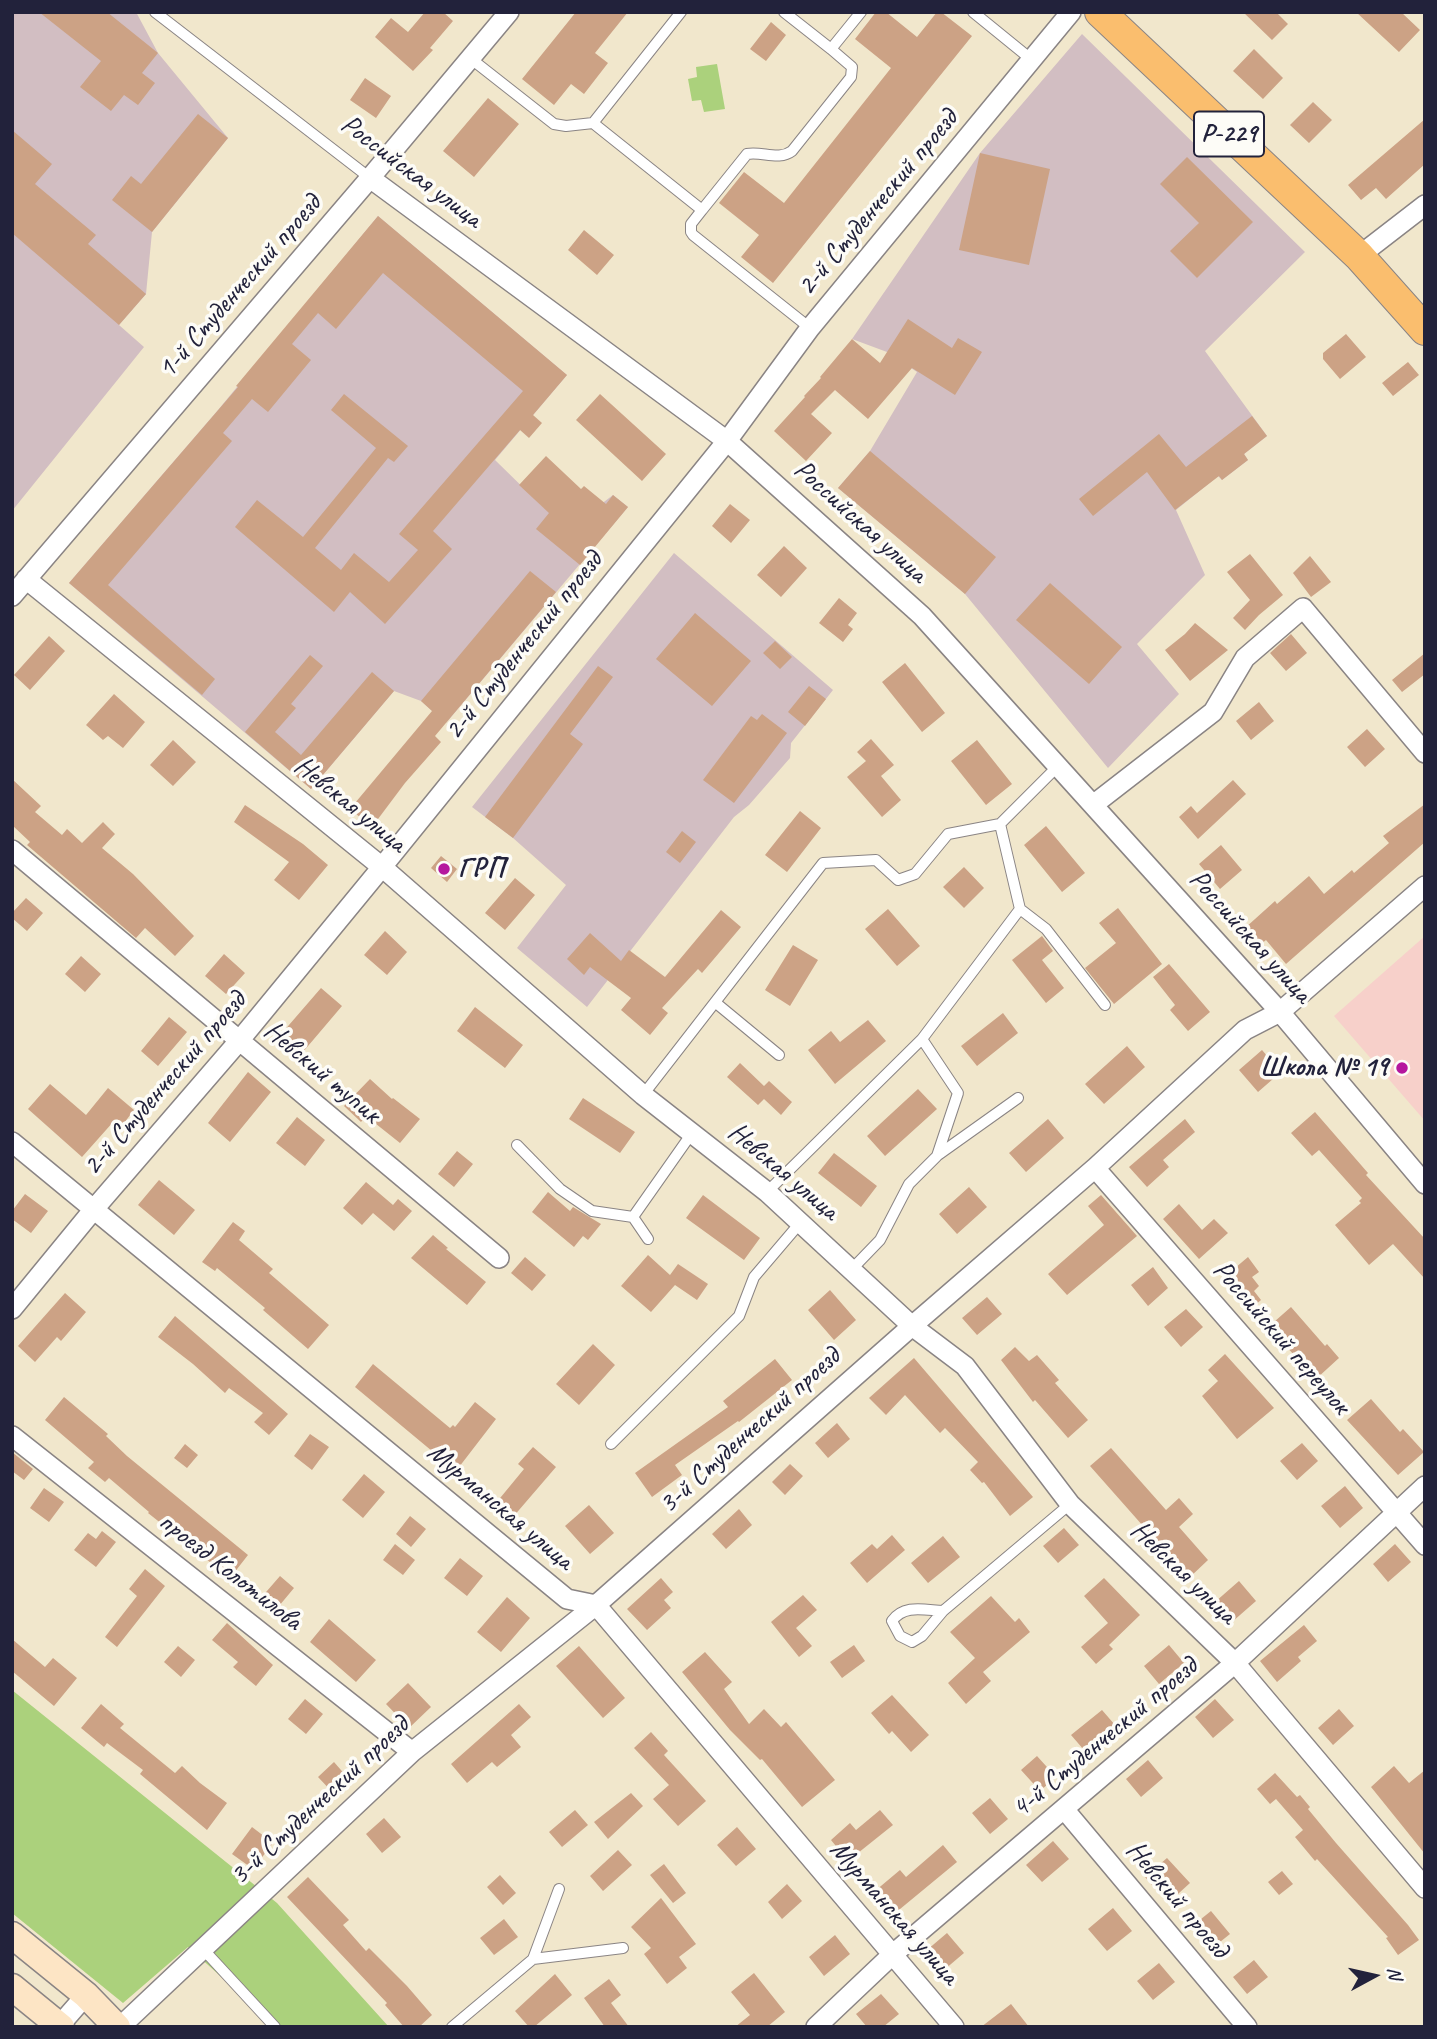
<!DOCTYPE html>
<html>
<head>
<meta charset="utf-8">
<style>
  body { margin:0 }
  #map { position:relative; width:1437px; height:2039px; overflow:hidden; background:#f1e7cc; font-family:Caveat,sans-serif }
  canvas { display:block }
  .frame { position:absolute; inset:0; border:14px solid #22223b; pointer-events:none }
  .north { position:absolute; left:1339px; top:1941px; width:70px; height:70px; -webkit-text-stroke:5px #fdfcf7; paint-order:stroke; rotate:82deg; font-size:19px; font-weight:700; line-height:28px; text-align:center; color:#22223b }
  .north::after { content:''; display:block; margin:auto; width:24px; height:32px; background:#22223b; clip-path:polygon(50% 0,100% 100%,50% 72%,0 100%) }
</style>
</head>
<body>
<div id="map">
<canvas width="1437" height="2039"></canvas>
<div class="frame"></div>
<div class="north">N</div>
</div>
<script>
const context = document.querySelector('canvas').getContext('2d');
context.lineJoin = 'round';
function fillPath(path, color) { context.fillStyle = color; context.fill(path, 'evenodd'); }
function stroke(path, color, width, dash) { context.strokeStyle = color; context.lineWidth = width; context.lineCap = dash ? 'butt' : 'round'; context.setLineDash(dash || []); context.stroke(path); }
function drawText(font, color, halo, rows, align = 'center') {
  context.font = font + ' Caveat,sans-serif'; context.lineWidth = 7; context.setLineDash([]); context.textBaseline = 'middle'; context.strokeStyle = halo; context.fillStyle = color; for (const [text, x, y, turn = 0] of rows) {
    context.save(); context.translate(x, y); context.rotate((+turn || 0) * Math.PI / 180); context.textAlign = isNaN(turn) ? turn : align; if (halo) context.strokeText(text, 0, 0); context.fillText(text, 0, 0); context.restore();
  }
}
const built = new Path2D(`
  M1425 936V1121L1334 1016Z`);
const industrial = new Path2D(`
  M12 12H136L158 53 228 138 152 232 146 294 119 325 144 347 12 511Z
  M1082 34 1305 252 1205 351 1267 436 1244 454 1248 460 1222 480 1218 476 1176 510 1205 575 1137 644 1179 694 1108 768 965 594 838 488 870 451 917 372 887 352 852 339 980 153Z
  M378 216 567 375 495 460 540 504 570 528 613 495 628 507 446 723 421 701 394 691 311 789 69 583 218 410Z
  M674 553 833 690 791 743 790 758 749 805 734 817 587 1007 517 948 566 885 513 838 472 807Z`);
const green = new Path2D(`
  M717 64 725 109 704 112 701 100 692 101 688 79 697 77 696 67Z
  M12 1690 277 1903 389 2027H268L227 1982 188 1947 123 2003 12 1913Z`);
const building = new Path2D(`
  M39 12H107L158 53 142 73 155 83 138 105 124 95 111 111 80 87 101 61Z
  M425 12H443L453 21 430 48 433 50 413 71 375 37 391 18 408 32Z
  M576 12H628L595 53 608 63 584 94 571 84 554 105 522 79Z
  M876 12H886L917 37 937 12H941L972 36 773 283 741 257 759 235 719 203 744 172 784 203 891 68 855 39Z
  M1243 12H1276L1288 24 1272 40Z
  M1356 12H1401L1420 30 1399 52Z
  M771 22 786 35 766 61 750 49Z
  M1254 49 1283 78 1263 99 1233 71Z
  M365 78 391 96 376 118 350 100Z
  M488 98 519 124 474 177 443 151Z
  M1313 102 1332 120 1309 143 1290 125Z
  M198 114 228 138 152 232 112 200 131 176 141 184Z
  M1425 119V164L1386 199 1376 188 1361 200 1348 185Z
  M12 130 52 164 35 184 96 235 88 244 146 294 119 325 12 233Z
  M980 153 1050 169 1029 265 959 250Z
  M1187 157 1253 222 1197 278 1170 251 1199 223 1160 184Z
  M378 216 567 375 533 415 542 423 529 438 520 430 433 531 452 549 385 624 350 592 334 612 235 527 257 500 303 537 376 448 331 410 344 394 408 446 394 462 388 458 315 548 341 570 354 553 389 582 418 550 399 534 523 391 383 273 336 329 318 313 292 344 311 360 268 412 252 399 223 433 232 441 108 585 215 679 202 695 69 583 238 387 236 386Z
  M584 230 614 255 597 275 568 250Z
  M908 319 952 348 958 338 982 352 955 395 912 368 868 419 835 390 811 414 832 433 806 461 774 431 805 397 804 396 821 378 820 377 852 339 880 363Z
  M1346 334 1366 357 1340 379 1323 359V353Z
  M1408 362 1419 375 1393 396 1382 383Z
  M600 394 666 454 642 481 576 420Z
  M1252 416 1267 436 1244 454 1248 460 1222 480 1219 476 1175 510 1147 472 1093 516 1079 499 1159 434 1186 467Z
  M870 451 996 557 965 594 838 488Z
  M546 456 581 489 584 486 606 504 613 495 628 507 580 565 536 529 549 513 519 485Z
  M730 504 750 520 731 543 712 526Z
  M784 546 807 568 781 597 757 575Z
  M1250 554 1283 595 1259 615 1245 630 1233 618 1250 600 1227 572Z
  M1310 556 1331 582 1311 597 1293 573Z
  M530 571 556 592 435 736 441 742 405 783 372 827 350 809 432 711 421 701Z
  M1050 583 1122 647 1089 684 1016 620Z
  M839 598 857 613 848 625 853 629 843 642 819 623Z
  M695 613 751 661 712 706 656 659Z
  M1195 623 1228 650 1190 681 1165 650 1185 634Z
  M1291 634 1307 653 1286 671 1270 653Z
  M49 636 65 651 30 690 14 675Z
  M775 641 792 657 780 669 763 653Z
  M1425 653V674L1402 692 1392 680Z
  M310 655 323 666 291 704 296 708 275 732 301 755 372 672 394 691 311 789 245 732Z
  M905 663 945 713 922 732 882 682Z
  M598 666 613 677 570 734 583 744 513 838 485 817Z
  M809 686 826 699 805 726 788 712Z
  M114 694 145 722 123 748 108 736 103 740 86 725Z
  M1259 702 1274 721 1251 740 1236 721Z
  M762 714 787 733 734 803 703 780 751 716 757 720Z
  M1367 729 1385 749 1365 767 1347 747Z
  M871 739 894 765 881 776 901 800 882 817 847 777 866 761 857 752Z
  M173 740 196 762 173 786 150 765Z
  M977 740 1012 784 986 805 951 761Z
  M12 779 41 806 35 812 62 835 67 829 82 843 103 822 115 834 102 848 133 874 194 936 175 956 145 928 136 938 27 845 30 842 12 825Z
  M1233 780 1246 794 1198 839 1179 817 1191 806 1197 813Z
  M1425 804V842L1286 964 1266 940 1260 945 1245 928 1275 901 1277 904 1309 876 1324 894 1352 870 1354 873 1389 843 1383 836Z
  M245 805 303 844 328 865 299 900 274 880 289 862 234 822Z
  M800 811 821 828 787 872 765 855Z
  M1046 826 1085 873 1062 892 1024 845Z
  M682 831 696 842 680 863 666 852Z
  M1221 845 1242 870 1220 889 1199 864Z
  M441 856 457 869 447 882 431 868Z
  M964 867 984 888 964 908 943 887Z
  M515 878 535 895 505 930 485 913Z
  M26 898 43 913 27 931 12 918V913Z
  M1118 908 1162 964 1114 1004 1085 968 1116 943 1099 923Z
  M888 909 920 946 897 966 865 929Z
  M721 910 741 927 702 973 698 969 662 1008 668 1013 650 1035 621 1010 631 998 590 967 584 975 567 959 590 933 621 961 629 950 665 977Z
  M385 931 407 952 387 975 364 955Z
  M1042 936 1053 951 1042 960 1064 988 1046 1003 1012 960Z
  M793 945 818 960 790 1006 765 990Z
  M224 954 245 973 226 994 205 976Z
  M81 956 101 974 85 992 65 974Z
  M1169 964 1210 1012 1188 1031 1170 1010 1175 1005 1153 977Z
  M321 988 342 1006 297 1059 276 1040Z
  M475 1007 523 1045 505 1068 457 1031Z
  M1003 1013 1018 1033 977 1066 961 1046Z
  M169 1017 187 1032 158 1066 141 1051Z
  M868 1020 886 1041 835 1084 808 1050 831 1031 840 1042Z
  M1127 1046 1145 1067 1104 1104 1085 1084Z
  M1262 1050 1281 1072 1258 1092 1239 1070Z
  M740 1063 764 1086 769 1081 792 1102 781 1115 764 1099 758 1105 727 1077Z
  M248 1072 271 1092 230 1142 208 1123Z
  M370 1079 392 1099 393 1098 420 1119 400 1143 366 1116 361 1122 344 1106Z
  M50 1084 86 1115 108 1088 134 1110 121 1127 114 1121 82 1157 28 1109Z
  M918 1089 937 1109 885 1156 867 1136Z
  M583 1098 635 1132 620 1153 569 1119Z
  M1315 1112 1368 1173 1366 1175 1425 1239V1279L1393 1244 1369 1265 1335 1225 1361 1203 1359 1201 1362 1198 1319 1150 1312 1156 1291 1133Z
  M297 1117 325 1140 305 1166 276 1143Z
  M1048 1119 1064 1138 1026 1172 1009 1153Z
  M1185 1119 1195 1132 1163 1160 1169 1167 1147 1187 1129 1167Z
  M457 1151 473 1164 454 1187 438 1174Z
  M834 1153 877 1186 861 1207 818 1173Z
  M159 1180 195 1210 174 1235 138 1205Z
  M366 1182 393 1205 398 1199 412 1211 394 1231 373 1213 362 1225 343 1208Z
  M969 1187 987 1207 957 1234 939 1214Z
  M548 1192 570 1211 573 1207 601 1224 588 1240 583 1236 574 1247 532 1212Z
  M25 1194 48 1211 31 1233 12 1219V1211Z
  M703 1195 760 1238 744 1260 686 1218Z
  M1101 1195 1137 1236 1067 1295 1048 1274 1104 1225 1088 1206Z
  M1179 1204 1202 1230 1214 1219 1228 1233 1199 1259 1163 1219Z
  M233 1222 245 1231 239 1240 273 1269 269 1273 329 1325 308 1349 263 1310 265 1308 217 1268 215 1271 202 1262Z
  M433 1235 448 1248 446 1249 486 1282 467 1305 411 1258Z
  M648 1255 670 1275 678 1264 708 1284 697 1300 675 1285 651 1312 621 1286Z
  M525 1257 546 1275 532 1291 511 1273Z
  M1248 1257 1259 1272 1252 1277 1259 1286 1254 1291 1261 1300 1248 1311 1222 1279Z
  M1153 1267 1168 1288 1148 1306 1131 1285Z
  M830 1290 856 1320 834 1340 808 1310Z
  M65 1293 86 1312 61 1341 57 1337 35 1362 18 1346Z
  M987 1297 1002 1314 977 1335 962 1318Z
  M1291 1307 1325 1346 1327 1344 1339 1358 1316 1379 1284 1344 1281 1346 1266 1329Z
  M1186 1309 1203 1327 1181 1347 1164 1327Z
  M175 1316 288 1414 269 1435 254 1422 263 1413 229 1388 225 1393 193 1364 158 1337Z
  M593 1344 615 1365 579 1405 556 1384Z
  M1015 1347 1029 1361 1037 1355 1059 1380 1055 1383 1088 1420 1068 1438 1035 1400 1033 1402 1001 1360Z
  M1225 1354 1274 1408 1237 1439 1202 1396 1218 1381 1208 1370Z
  M914 1358 1033 1497 1010 1516 984 1482 982 1483 970 1470 978 1462 945 1428 940 1433 905 1395 886 1415 869 1398Z
  M775 1359 792 1380 739 1422 738 1421 675 1465 682 1475 652 1497 635 1473 728 1407 723 1401Z
  M373 1364 450 1428 453 1425 455 1427 475 1402 496 1419 456 1471 355 1387Z
  M64 1397 108 1434 106 1436 127 1456 248 1555 230 1578 148 1513 149 1512 109 1478 105 1482 88 1468 94 1462 45 1420Z
  M1371 1399 1400 1432 1403 1429 1424 1452 1398 1475 1347 1420Z
  M837 1423 850 1439 828 1458 815 1443Z
  M310 1434 329 1447 312 1470 294 1456Z
  M1302 1443 1318 1461 1297 1480 1280 1461Z
  M185 1444 198 1455 187 1468 174 1458Z
  M533 1447 556 1467 513 1517 496 1503 524 1469 518 1464Z
  M1111 1448 1166 1510 1179 1498 1193 1514 1179 1527 1208 1560 1189 1578 1090 1466Z
  M12 1452 33 1469 24 1480 12 1471Z
  M790 1464 803 1476 785 1495 772 1482Z
  M364 1474 385 1492 363 1518 342 1500Z
  M1345 1486 1363 1508 1340 1528 1321 1506Z
  M44 1488 64 1502 49 1522 30 1508Z
  M589 1505 614 1533 590 1554 565 1526Z
  M739 1509 752 1525 726 1549 712 1534Z
  M410 1516 426 1529 411 1547 396 1534Z
  M1064 1528 1079 1545 1058 1563 1043 1546Z
  M102 1531 116 1542 96 1567 74 1550 88 1533 96 1539Z
  M892 1535 905 1550 867 1583 850 1563 872 1544 877 1549Z
  M943 1536 960 1557 928 1583 911 1563Z
  M395 1544 415 1560 403 1575 383 1560Z
  M1395 1544 1411 1562 1388 1582 1373 1564Z
  M460 1558 483 1576 467 1596 444 1578Z
  M145 1569 165 1586 117 1647 105 1637 137 1596 129 1589Z
  M280 1576 294 1588 274 1612 260 1599Z
  M661 1578 673 1592 664 1600 671 1608 647 1630 627 1609Z
  M1104 1578 1140 1615 1109 1645 1113 1649 1096 1664 1081 1647 1108 1623 1084 1596Z
  M1239 1581 1256 1601 1232 1622 1215 1602Z
  M803 1595 817 1610 796 1628 812 1646 799 1657 771 1622Z
  M991 1596 1015 1622 1019 1618 1030 1632 983 1672 991 1681 966 1704 948 1683 975 1658 950 1632Z
  M507 1597 530 1618 501 1652 477 1632Z
  M329 1619 376 1660 356 1682 310 1642Z
  M227 1623 273 1665 256 1686 233 1667 238 1662 212 1640Z
  M1304 1625 1317 1641 1298 1657 1301 1661 1277 1682 1260 1661Z
  M12 1639 45 1667 53 1658 77 1678 54 1706 12 1671Z
  M854 1645 865 1661 842 1678 830 1662Z
  M1169 1645 1184 1663 1159 1684 1144 1666Z
  M178 1646 195 1660 181 1677 164 1662Z
  M579 1646 625 1698 603 1718 556 1666Z
  M705 1652 732 1682 724 1689 749 1724 764 1709 781 1727 786 1722 835 1780 802 1807 762 1759 760 1760 730 1730 682 1672Z
  M408 1683 431 1707 409 1728 386 1704Z
  M892 1695 929 1735 911 1752 892 1731 889 1734 871 1713Z
  M305 1699 323 1714 306 1734 288 1719Z
  M1215 1699 1234 1720 1213 1738 1195 1717Z
  M101 1704 124 1724 120 1728 175 1773 182 1766 200 1783 227 1803 207 1830 140 1774 143 1770 107 1743 104 1747 81 1728Z
  M519 1704 531 1717 511 1735 521 1747 497 1767 492 1762 467 1783 451 1764Z
  M1339 1709 1354 1726 1333 1745 1318 1728Z
  M1102 1710 1115 1725 1084 1750 1071 1735Z
  M651 1732 668 1751 664 1755 706 1801 678 1826 653 1799 669 1785 634 1748Z
  M1037 1756 1056 1777 1040 1791 1021 1770Z
  M1148 1760 1163 1778 1141 1797 1126 1779Z
  M334 1762 347 1777V1783L335 1795 318 1777Z
  M1394 1766 1409 1783 1425 1770V1854L1371 1787Z
  M1275 1773 1297 1797 1300 1795 1310 1807 1308 1809 1336 1843 1408 1925 1419 1940 1398 1955 1386 1938 1388 1937 1317 1859 1315 1861 1295 1837 1303 1830 1276 1799 1270 1804 1257 1789Z
  M631 1793 643 1806 608 1839 594 1822Z
  M990 1798 1008 1819 990 1834 972 1813Z
  M575 1810 588 1825 562 1847 549 1832Z
  M880 1810 893 1825 848 1861 831 1840 850 1823 856 1830Z
  M384 1818 401 1837 382 1853 366 1834Z
  M252 1827 273 1843 253 1869 232 1854Z
  M737 1827 756 1849 736 1866 717 1845Z
  M1053 1841 1069 1859 1042 1882 1026 1865Z
  M943 1845 957 1862 894 1914 875 1891 900 1870 906 1877Z
  M618 1850 632 1865 603 1891 590 1876Z
  M1167 1858 1190 1883 1168 1903 1145 1877Z
  M664 1864 686 1893 673 1903 650 1875Z
  M1282 1871 1293 1884 1279 1895 1268 1882Z
  M500 1875 516 1893 503 1905 487 1887Z
  M308 1877 349 1920 343 1925 366 1951 369 1948 407 1986 432 2015 419 2027H404L385 2005 387 2003 287 1897Z
  M787 1884 802 1901 782 1919 768 1902Z
  M661 1898 696 1944 679 1957 687 1968 667 1984 644 1954 651 1948 631 1927Z
  M1113 1908 1132 1931 1107 1951 1088 1929Z
  M1211 1911 1230 1934 1210 1950 1191 1927Z
  M504 1919 518 1937 494 1955 480 1938Z
  M947 1933 964 1953 944 1970 927 1950Z
  M835 1935 850 1954 824 1976 809 1957Z
  M1254 1960 1268 1977 1247 1994 1233 1977Z
  M1159 1963 1175 1982 1153 2000 1137 1981Z
  M754 1973 785 2012 767 2027H735L750 2015 731 1992Z
  M555 1974 572 1995 534 2027H529L515 2011Z
  M609 1979 621 1995 611 2003 629 2027H605L584 1998Z
  M881 1994 899 2014 883 2027H867L856 2014Z
  M1011 2004 1029 2027H981Z`);
const lane = new Path2D(`
  M155 12 370 178
  M784 12 831 49
  M973 12 1032 60
  M470 58 554 124 566 126 593 123 702 210 747 154C762 151 779 161 792 151L851 77 852 67 831 49 861 12
  M593 123 681 12
  M702 210 691 224V232L693 235 810 328
  M1020 909 1046 929 1105 1005
  M716 1003 779 1055
  M643 1095 823 863 876 860 898 880 915 874 948 834 1000 824
  M517 1145 560 1189 592 1211 633 1217
  M938 1155 1018 1098
  M767 1192 922 1039 1020 909 1000 824 1058 766
  M648 1239 633 1217 692 1133
  M852 1269 880 1240 909 1184 937 1156 958 1093 922 1039
  M611 1444 739 1316 754 1277 800 1223
  M943 1611 922 1636 912 1642 900 1636 892 1621C904 1604 924 1610 943 1611L1070 1504
  M203 1949 275 2027
  M533 1959 559 1889
  M452 2027 533 1959 623 1948`);
const street = new Path2D(`
  M370 178 727 441 922 616 1280 1012 1425 1184
  M1359 256 1425 205
  M26 579 382 867 643 1095 767 1192 912 1326 965 1366 1070 1504 1235 1663 1425 1888
  M12 596 370 178 509 12
  M1093 805 1213 712 1245 658 1303 608 1425 753
  M12 850 499 1258
  M12 1142 567 1599 596 1605 954 2027
  M1095 1168 1425 1545
  M12 1309 94 1209 239 1041 382 867 727 441 810 328 1071 12
  M12 1436 412 1752
  M1064 1809 1247 2027
  M59 2026 86 1995
  M120 2027 412 1752 596 1605 912 1326 1095 1168 1245 1030 1280 1012 1425 886
  M816 2027 892 1955 1235 1663 1425 1486`);
const secondary = new Path2D(`
  M12 1935 86 1995 117 2027
  M12 1987 61 2027`);
const primary = new Path2D(`
  M1100 12 1359 256 1425 330`);
const markers = [
  [444,869,7,"#b5179e"],
  [1402,1068,7,"#b5179e"]
];
const shields = [
  [1229,134,70]
];
const shieldNames = [
  ["Р-229",1229,134]
];
const streetNames = [
  ["Российская улица",411,172,37],
  ["2-й Студенческий проезд",878,203,-50],
  ["1-й Студенческий проезд",240,287,-49],
  ["Российская улица",860,522,42],
  ["2-й Студенческий проезд",524,646,-51],
  ["Невская улица",350,805,39],
  ["Российская улица",1250,937,48],
  ["Невский тупик",322,1073,40],
  ["2-й Студенческий проезд",165,1084,-49],
  ["Невская улица",783,1172,40],
  ["Российский переулок",1281,1338,49],
  ["3-й Студенческий проезд",750,1431,-42],
  ["Мурманская улица",500,1507,40],
  ["проезд Колотилова",230,1572,38],
  ["Невская улица",1183,1573,44],
  ["4-й Студенческий проезд",1105,1738,-40],
  ["3-й Студенческий проезд",320,1801,-43],
  ["Невский проезд",1177,1900,50],
  ["Мурманская улица",894,1913,49]
];
const poiNames = [
  ["ГРП",458,869],
  ["Школа № 19",1388,1068,"right"]
];
fillPath(built, '#f7d0ca');
fillPath(industrial, '#d2bec2');
fillPath(green, '#abd17c');
fillPath(building, '#cca285');
stroke(lane, '#8a8484', 12);
stroke(street, '#8a8484', 22);
stroke(secondary, '#8a8484', 29);
stroke(primary, '#8a8484', 32);
stroke(lane, '#fff', 10);
stroke(street, '#fff', 19);
stroke(secondary, '#fde5c5', 26);
stroke(primary, '#fabe6e', 30);
for (const [x, y, r, color] of markers) { const dot = new Path2D(); dot.arc(x, y, r, 0, 2 * Math.PI); context.fillStyle = color; context.fill(dot); stroke(dot, '#fdfcf7', 2.5); }
for (const [x, y, w] of shields) { const box = new Path2D(); box.roundRect(x - w / 2, y - 22.5, w, 45, 5); context.fillStyle = '#fdfcf7'; context.fill(box); stroke(box, '#22223b', 2); }
drawText('bold 26px', '#22223b', null, shieldNames);
drawText('28px', '#22223b', '#fdfcf7', streetNames);
drawText('bold 28px', '#22223b', '#fdfcf7', poiNames, 'left');
</script>
</body>
</html>
